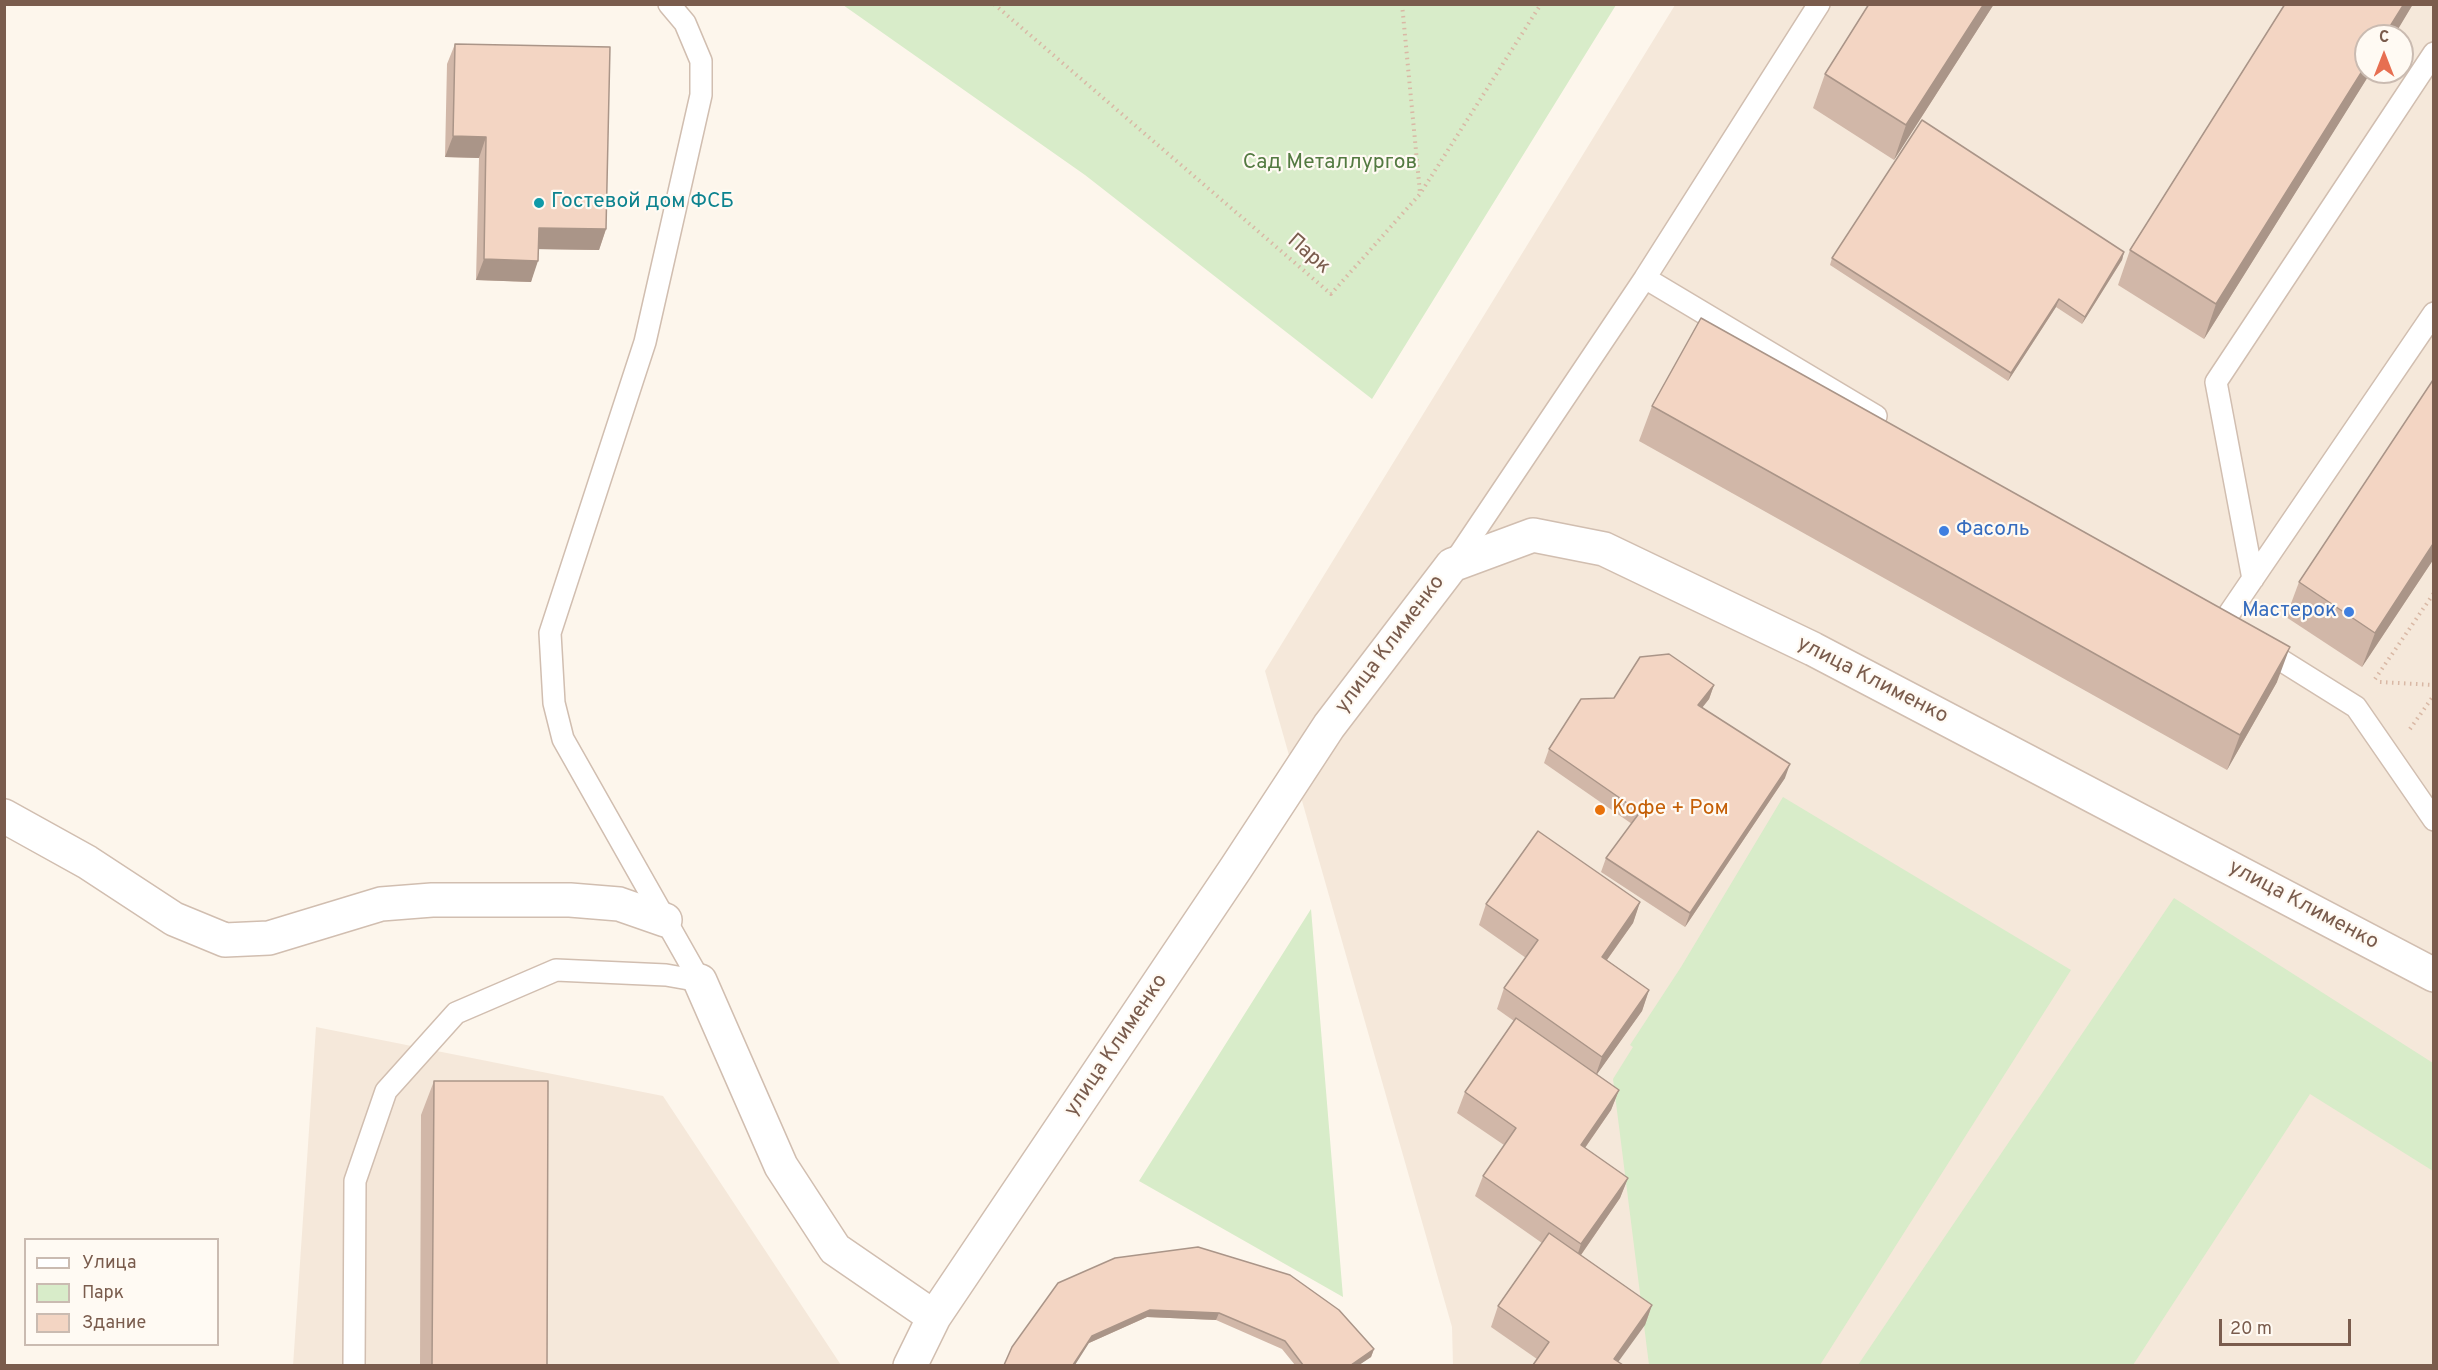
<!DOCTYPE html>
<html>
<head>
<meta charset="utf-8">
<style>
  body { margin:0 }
  #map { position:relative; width:2438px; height:1370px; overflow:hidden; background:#fdf6ec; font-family:Overpass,sans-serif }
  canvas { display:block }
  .frame { position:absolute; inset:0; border:6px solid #7a5c4d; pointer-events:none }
  .legend { position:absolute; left:24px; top:1238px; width:195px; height:108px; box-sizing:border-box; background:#fffaf3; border:2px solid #cabbb1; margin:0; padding:8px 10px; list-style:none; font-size:18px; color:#7a5c4d }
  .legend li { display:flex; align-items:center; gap:12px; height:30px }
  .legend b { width:30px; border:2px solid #cabbb1 }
  .north { position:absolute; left:2354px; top:24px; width:60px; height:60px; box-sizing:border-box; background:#fffaf3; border:2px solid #cabbb1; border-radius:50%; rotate:0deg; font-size:16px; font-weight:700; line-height:24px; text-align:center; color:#7a5c4d }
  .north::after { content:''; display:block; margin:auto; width:21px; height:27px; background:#e76f51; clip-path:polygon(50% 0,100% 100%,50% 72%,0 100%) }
  .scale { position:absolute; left:2219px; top:1319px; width:132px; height:27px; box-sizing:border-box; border:3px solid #7a5c4d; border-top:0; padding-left:8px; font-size:18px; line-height:21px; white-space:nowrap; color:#7a5c4d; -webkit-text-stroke:4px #fffaf3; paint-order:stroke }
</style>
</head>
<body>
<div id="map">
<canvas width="2438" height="1370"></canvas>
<div class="frame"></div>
<ul class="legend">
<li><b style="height:8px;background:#fff"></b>Улица</li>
<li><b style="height:16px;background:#d8ecc9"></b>Парк</li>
<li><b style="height:16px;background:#f3d5c3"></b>Здание</li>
</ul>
<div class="north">С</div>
<div class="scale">20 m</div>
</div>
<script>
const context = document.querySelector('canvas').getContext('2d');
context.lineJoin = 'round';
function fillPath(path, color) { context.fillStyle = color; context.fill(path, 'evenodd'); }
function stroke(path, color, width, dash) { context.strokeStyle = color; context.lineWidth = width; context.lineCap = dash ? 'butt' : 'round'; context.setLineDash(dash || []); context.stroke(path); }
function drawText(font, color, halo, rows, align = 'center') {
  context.font = font + ' Overpass,sans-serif'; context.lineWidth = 4.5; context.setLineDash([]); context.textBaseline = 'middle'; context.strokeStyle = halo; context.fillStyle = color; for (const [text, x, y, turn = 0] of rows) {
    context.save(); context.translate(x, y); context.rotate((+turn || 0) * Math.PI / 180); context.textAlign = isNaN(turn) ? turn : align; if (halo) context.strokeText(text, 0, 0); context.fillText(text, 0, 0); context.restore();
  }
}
const residential = new Path2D(`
  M1675 5H2433V1365H1453L1452 1327 1265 671ZM2366 36H2402V72H2366Z
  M316 1027 663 1096 841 1365 293 1366Z`);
const green = new Path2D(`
  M843 5H1616L1372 399 1085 175Z
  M1783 797 2071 970 1820 1365H1649L1613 1079 1633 1047 1630 1045 1681 967Z
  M2174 898 2433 1063V1171L2310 1094 2133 1365H1858Z
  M1311 909 1343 1297 1139 1181Z`);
const path = new Path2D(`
  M994 4 1331 294 1420 194 1541 4
  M1402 4 1420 193
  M2375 679 2434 593
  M2380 682 2434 685
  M2410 729 2434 695`);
const lane = new Path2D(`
  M669 4 685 23 701 61V95L645 342 550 633 554 703 563 739 700 981
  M1645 278 1819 4
  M1453 564 1645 278 1876 416
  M2253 579 2216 382 2434 53
  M2222 624 2434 313
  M2260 647 2356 707 2434 820
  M354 1366 355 1181 386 1091 456 1013 556 970 666 975 700 981`);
const street = new Path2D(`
  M4 816 87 862 174 919 225 940 269 938 381 904 432 900H570L619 904 665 920
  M700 981 781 1166 835 1249 934 1317
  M910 1366 934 1317 1236 868 1329 726 1452 565 1533 535 1604 549 1813 649 2434 975`);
const wall = new Path2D(`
  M1869 4H1994L1894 160 1813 108 1825 74Z
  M2285 4H2413L2204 339 2118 285 2130 250Z
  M455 44 606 229 599 250 539 249 531 282 476 280 479 158 445 157 447 64Z
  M2124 252 2122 260 2082 324 2056 307 2008 381 1830 265 1832 258Z
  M1652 406 2277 682 2227 770 1639 441Z
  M2433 560 2362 667 2286 617 2299 582Z
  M1714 685 1709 699 1702 708 1785 778 1685 927 1601 872 1606 858 1632 824 1544 763 1549 749 1614 698Z
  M1640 902 1633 923 1607 960 1649 990 1642 1011 1597 1074 1619 1090 1611 1110 1585 1148 1628 1178 1620 1198 1581 1255 1652 1305 1645 1325 1537 1359 1491 1327 1498 1306 1542 1243 1475 1196 1483 1176 1504 1145 1457 1113 1465 1092 1514 1021 1497 1009 1504 988 1526 958 1479 925 1486 904Z
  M434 1081 547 1365H420L421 1115Z
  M1115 1258 1374 1349 1371 1357 1359 1365H1295L1282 1349 1216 1320 1147 1317 1089 1343Z`);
const shadedWall = new Path2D(`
  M1984 4H1994L1894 160 1906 125Z
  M2404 4H2413L2394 36H2384Z
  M2366 65V72H2371L2204 339 2216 304Z
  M453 136 486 137 479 158 445 157Z
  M539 228 606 229 599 250 532 249Z
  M2124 252 2122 260 2082 324 2085 317Z
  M484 259 538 261 531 282 476 280Z
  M2059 299 2056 307 2008 381 2011 373Z
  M2433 544V560L2362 667 2375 633Z
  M2290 647 2277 682 2227 770 2240 735Z
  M1714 685 1709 699 1693 719 1698 705Z
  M1790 764 1785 778 1685 927 1690 913Z
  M1640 902 1633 923 1594 978 1602 957Z
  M1649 990 1642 1011 1595 1077 1602 1057Z
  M1619 1090 1611 1110 1573 1165 1581 1145Z
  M1628 1178 1620 1198 1574 1265 1581 1244Z
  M1652 1305 1645 1325 1616 1365 1614 1359Z
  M1150 1310 1219 1313 1216 1320 1147 1317 1089 1343 1075 1365H1073L1092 1336Z
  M1374 1349 1371 1357 1359 1365H1351Z`);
const building = new Path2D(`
  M1869 4H1984L1906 125 1825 74Z
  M2285 4H2404L2384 36H2366V65L2216 304 2130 250Z
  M455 44 610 47 606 229 539 228 538 261 484 259 486 137 453 136Z
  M1922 120 2124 252 2085 317 2059 299 2011 373 1832 258Z
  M1701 318 2290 647 2240 735 1652 406Z
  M2433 380V544L2375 633 2299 582Z
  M1669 654 1714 685 1698 705 1790 764 1690 913 1606 858 1640 812 1549 749 1581 699 1614 698 1640 657Z
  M1538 831 1640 902 1602 957 1649 990 1602 1057 1504 988 1538 940 1486 904Z
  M1516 1018 1619 1090 1581 1145 1628 1178 1581 1244 1483 1176 1516 1128 1465 1092Z
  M434 1081H548L547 1365H432Z
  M1549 1233 1652 1305 1614 1359 1623 1365H1533L1549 1342 1498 1306Z
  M1198 1247 1290 1275 1339 1310 1374 1349 1351 1365H1303L1285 1341 1219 1313 1150 1310 1092 1336 1073 1365H1004L1012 1347 1058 1283 1115 1258Z`);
const markers = [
  [539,203,6,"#0f9aa8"],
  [1944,531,6,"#3f7fe0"],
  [2349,612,6,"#3f7fe0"],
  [1600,810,6,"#e8710a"]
];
const parkNames = [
  ["Сад Металлургов",1330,164]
];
const cultureNames = [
  ["Гостевой дом ФСБ",551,203]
];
const streetNames = [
  ["Парк",1308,255,41],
  ["улица Клименко",1391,645,-53],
  ["улица Клименко",1872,681,27],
  ["улица Клименко",2303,906,28],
  ["улица Клименко",1117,1046,-56]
];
const shopNames = [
  ["Фасоль",1956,531],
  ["Мастерок",2337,612,"right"]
];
const foodNames = [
  ["Кофе + Ром",1612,810]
];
fillPath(residential, '#f5e8da');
fillPath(green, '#d8ecc9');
stroke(lane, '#d1beb0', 24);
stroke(street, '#d1beb0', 36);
stroke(path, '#d9b8a5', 4, [1.5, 4.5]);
stroke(lane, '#fff', 21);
stroke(street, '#fff', 33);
fillPath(wall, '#d1b7a8');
fillPath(shadedWall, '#aa9588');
fillPath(building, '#f3d5c3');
stroke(building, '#aa9588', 1.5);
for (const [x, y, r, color] of markers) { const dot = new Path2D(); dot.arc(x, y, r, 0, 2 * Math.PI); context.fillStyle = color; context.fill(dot); stroke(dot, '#fffaf3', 2); }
drawText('21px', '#537a41', '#fffaf3', parkNames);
drawText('21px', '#0d838f', '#fffaf3', cultureNames, 'left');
drawText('21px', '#7a5c4d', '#fffaf3', streetNames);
drawText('21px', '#366cbe', '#fffaf3', shopNames, 'left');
drawText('21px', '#c56008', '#fffaf3', foodNames, 'left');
</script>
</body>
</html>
